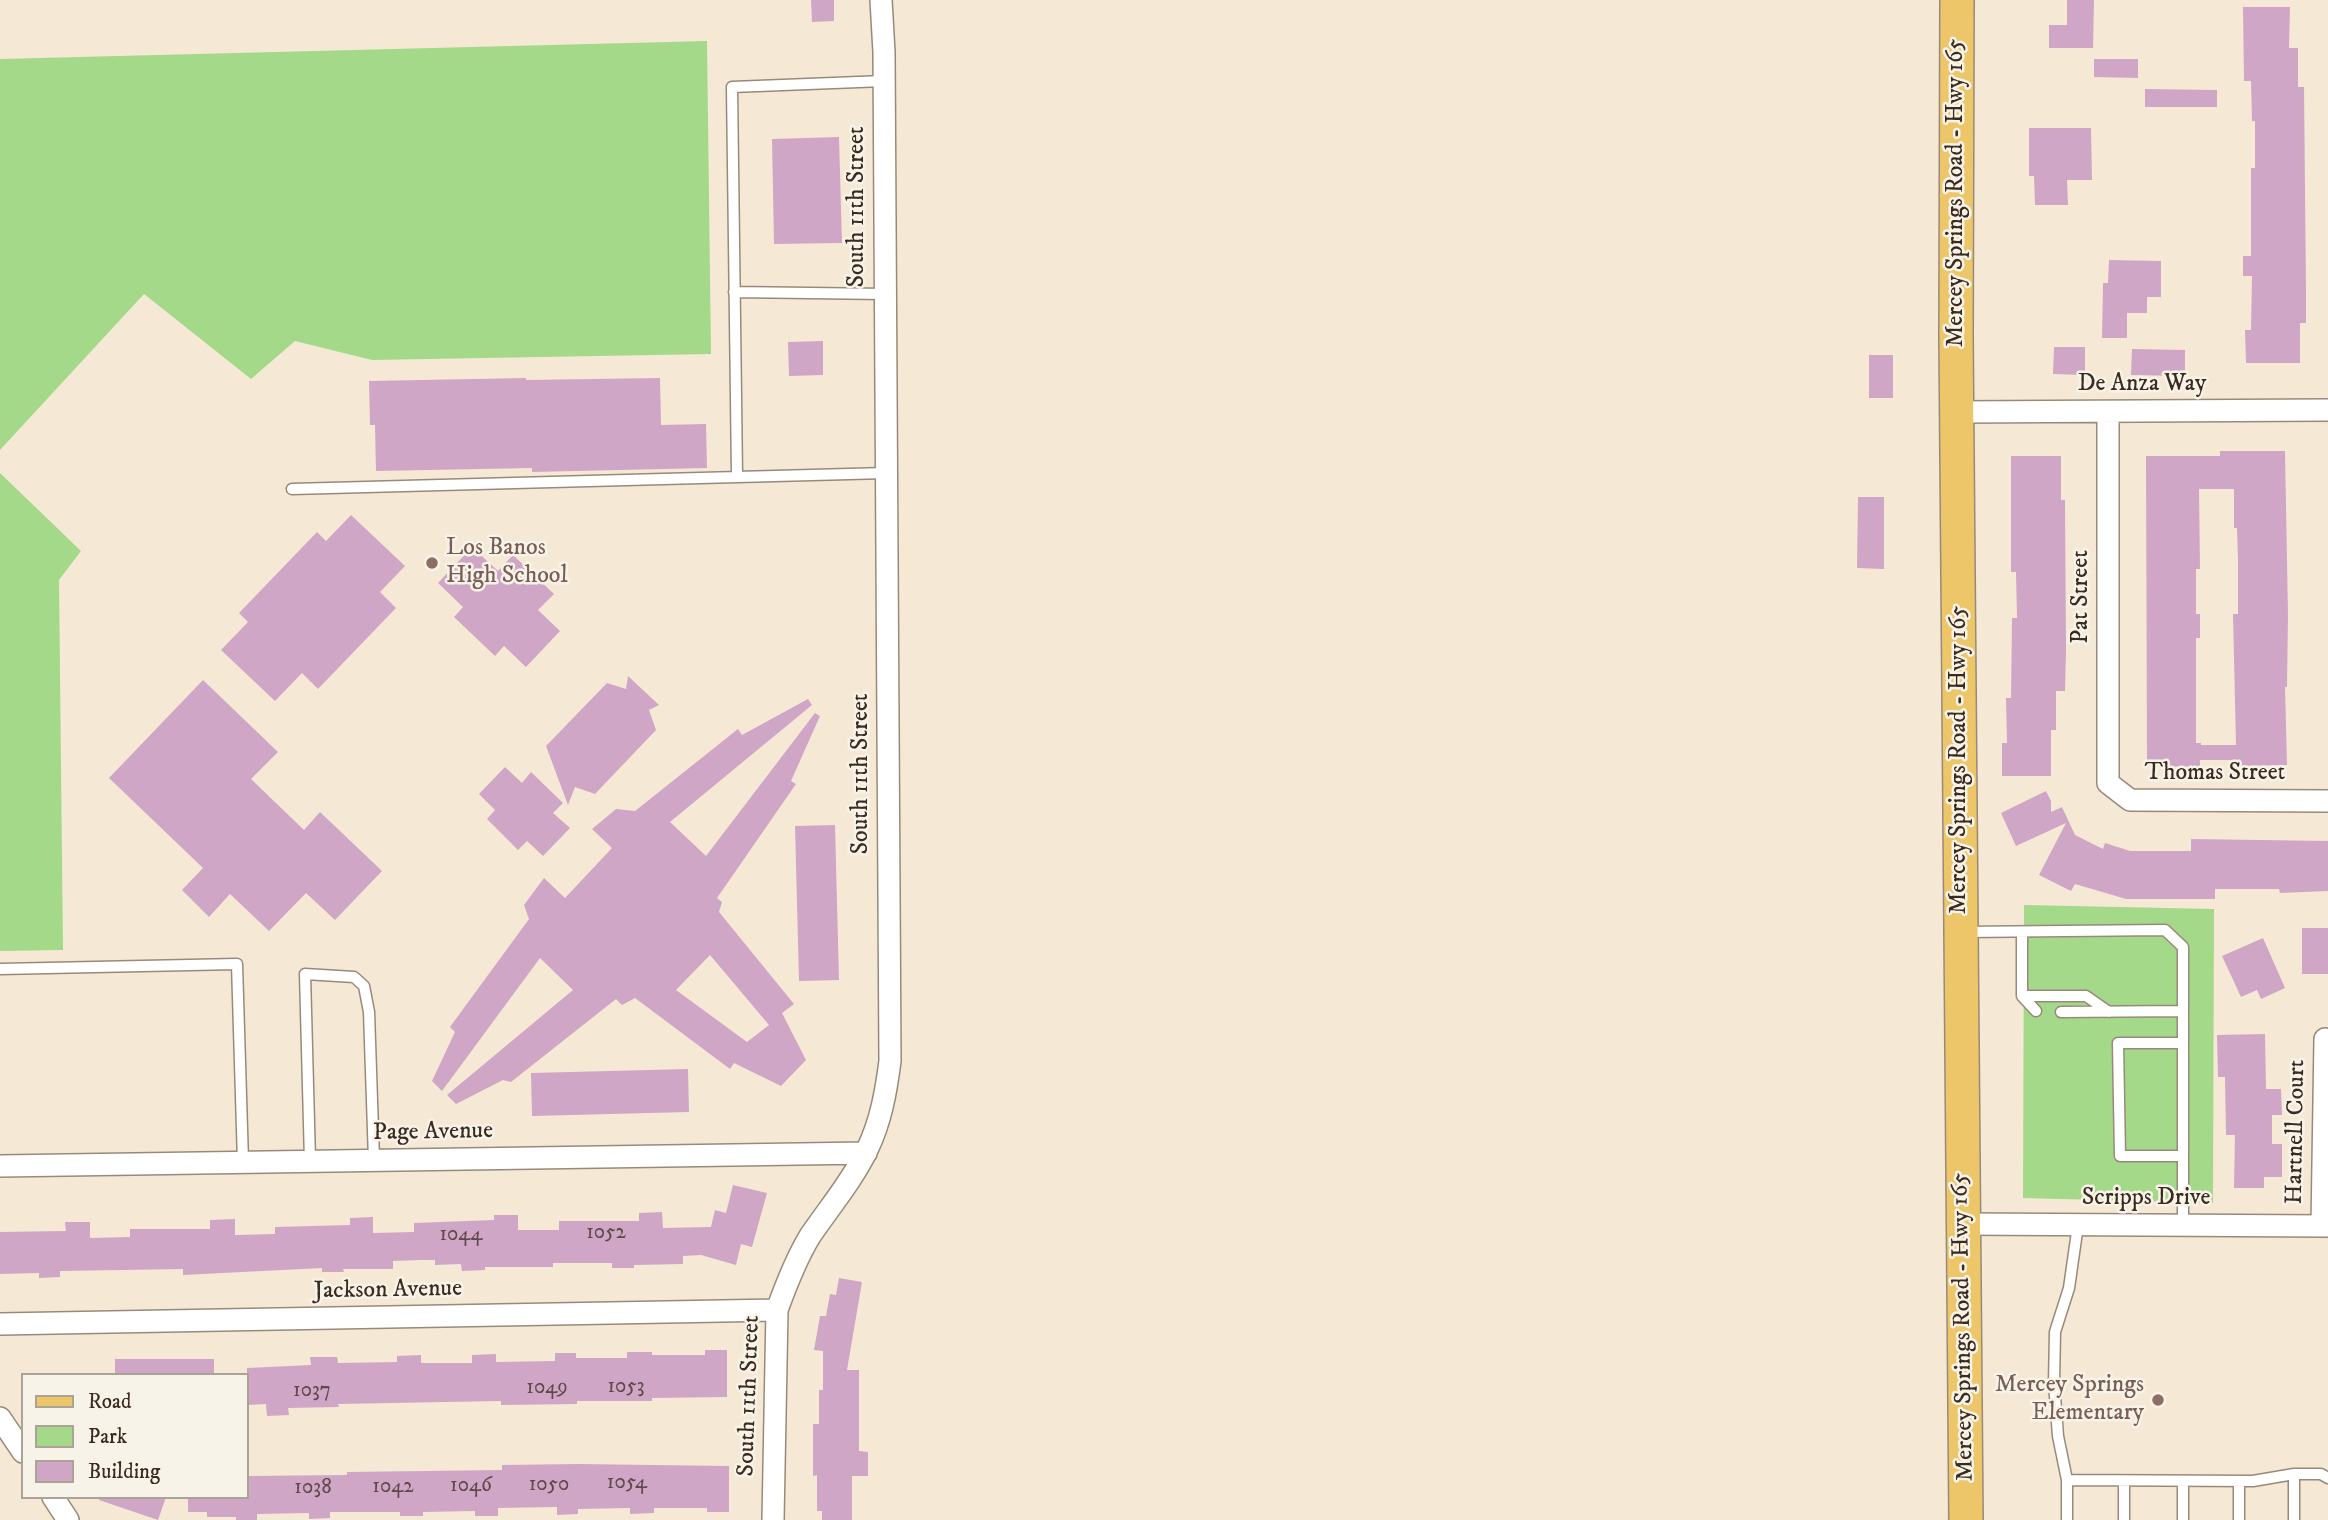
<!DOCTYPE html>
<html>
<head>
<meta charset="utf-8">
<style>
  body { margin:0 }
  #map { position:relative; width:2328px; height:1520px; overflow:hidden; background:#f5e9d6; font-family:"IM FELL DW Pica",serif }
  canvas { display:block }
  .legend { position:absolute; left:21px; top:1373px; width:228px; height:126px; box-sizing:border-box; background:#f7f3e8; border:2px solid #aca397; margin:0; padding:9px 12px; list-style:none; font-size:21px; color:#3b2a1e }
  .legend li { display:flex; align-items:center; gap:14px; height:35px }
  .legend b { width:35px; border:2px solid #aca397 }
</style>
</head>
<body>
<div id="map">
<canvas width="2328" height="1520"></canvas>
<ul class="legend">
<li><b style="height:9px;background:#ecc669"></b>Road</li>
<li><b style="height:19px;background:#a4d98a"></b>Park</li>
<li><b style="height:19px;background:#cfa6c6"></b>Building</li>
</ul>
</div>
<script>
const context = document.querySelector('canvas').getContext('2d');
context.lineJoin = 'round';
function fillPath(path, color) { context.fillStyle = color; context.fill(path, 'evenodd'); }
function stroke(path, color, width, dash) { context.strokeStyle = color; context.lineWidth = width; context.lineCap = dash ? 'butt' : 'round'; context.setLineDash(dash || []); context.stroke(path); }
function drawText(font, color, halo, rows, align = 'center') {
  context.font = font + ' "IM FELL DW Pica",serif'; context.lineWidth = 5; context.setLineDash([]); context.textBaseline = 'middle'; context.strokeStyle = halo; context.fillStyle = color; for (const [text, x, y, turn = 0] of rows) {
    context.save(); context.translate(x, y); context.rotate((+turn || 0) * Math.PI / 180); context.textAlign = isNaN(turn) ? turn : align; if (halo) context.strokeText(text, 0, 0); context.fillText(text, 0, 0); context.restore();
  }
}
const green = new Path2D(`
  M707 41 711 354 372 360 295 341 251 379 144 294 0 450V59Z
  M0 473 81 551 59 580 63 950 0 951Z
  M2024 905 2214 909 2213 1203 2023 1198Z`);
const building = new Path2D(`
  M811 0H834V21L812 22Z
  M2067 0H2094L2093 48H2049V25H2067Z
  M2243 7H2290L2289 48H2298V87H2304L2306 291V323H2300V363H2246L2245 330H2251L2252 276H2243V256H2251V168H2255V121H2252L2251 81H2244Z
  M2094 59H2138V78L2094 77Z
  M2145 89 2217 90V107H2145Z
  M2029 128H2091L2092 180H2067L2068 205H2035L2034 176H2029Z
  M839 137 842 243 774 244 772 139Z
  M2109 260 2161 261V297H2147V313H2127V338H2102L2103 283H2108Z
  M823 341V375L789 376 788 342Z
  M2054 347H2085V375L2053 374Z
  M2132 349 2185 350V376L2131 375Z
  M1869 355H1893V398H1869Z
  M526 378V380L660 378 661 425 706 424 707 468 532 472V468L376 471 375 425H370L369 381Z
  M2220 451H2285L2288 614 2287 687H2285L2287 765 2238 766V760H2200V767L2147 766 2146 456H2220ZM2199 489H2234V528H2237L2238 560V614H2233L2236 745H2201V743H2196V638H2200V614H2196V569H2200Z
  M2011 456H2061V500H2065L2066 651 2065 691H2056V730H2051V776H2002V743H2007L2006 698H2011L2012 618H2017L2016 572H2011Z
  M1858 497H1884V569L1857 568Z
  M351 515 405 566 380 592 396 608 318 689 302 673 275 701 221 650 248 622 239 613 317 532 326 541Z
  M472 547 498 571 513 555 554 594 538 610 560 631 526 667 504 646 495 656 454 617 463 607 438 583Z
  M628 676 659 705 649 710 656 730 595 794 575 787 568 805 546 746 607 683 626 689Z
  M203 680 278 752 251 779 304 830 320 812 382 871 335 920 306 893 269 931 230 894 209 917 182 890 203 868 109 778Z
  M808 699 812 705 670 822 706 856 815 713 820 716 791 781 796 784 717 898 722 902 719 912 794 1004 782 1013 806 1060 781 1086 734 1063 730 1069 635 998 622 1005 616 999 511 1082 503 1080 456 1104 447 1095 573 990 540 958 442 1091 432 1081 455 1032 450 1027 529 919 524 905 544 878 565 898 612 848 592 829 616 809 635 811 738 729 742 735ZM710 955 769 1025 747 1042 676 990Z
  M505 767 522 783 531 772 563 803 553 813 570 828 543 856 527 841 518 850 487 819 495 810 479 794Z
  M2046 791 2051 801V812L2062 807 2075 835 2103 849 2105 843 2130 851H2191V839L2328 841V891L2280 893 2279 889H2215V899H2126L2075 884 2071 891 2039 875 2066 823 2016 846 2001 813Z
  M835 825 839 980 799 981 795 826Z
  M2302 928H2328V974H2302Z
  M2263 938 2285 988 2261 999 2257 990 2241 997 2222 956Z
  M2265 1034 2266 1089H2281L2282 1115H2272V1144H2282V1177H2264V1188H2234L2235 1135H2226L2225 1077H2218L2217 1035Z
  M688 1069 689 1112 532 1116 531 1073Z
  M733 1185 767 1193 752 1247 741 1244 736 1265 701 1255 683 1256V1264L634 1265V1268H612V1263H553V1267H485V1270L462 1271 461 1264 435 1265V1260H420L393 1261V1269H343L344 1272H322V1268L183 1275V1269L60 1271V1277L39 1278V1273L0 1274V1232L66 1231 65 1222H90V1238L130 1237V1229H210V1220L235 1219V1235L275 1234V1227L350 1225V1218L373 1217V1233L414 1232V1223L494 1220V1215H518V1230H559V1221H639V1213L662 1212 663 1228 711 1227 715 1210 726 1213Z
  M839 1278 862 1282 847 1370H859V1451L868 1452V1476H852V1520H822V1511H817V1475L813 1476V1424H819V1390H823V1351L814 1350 820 1316H826L830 1294 836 1295Z
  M705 1350H727V1397L652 1398V1401H577V1404L501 1405V1401L338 1404 339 1407 288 1408 289 1415 267 1416 266 1404 247 1405V1368L311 1365 310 1357H337L338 1363 397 1362V1356L421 1355V1363H472V1355L496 1354V1362L555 1361V1353H576V1358H627V1352H652V1355H705Z
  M115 1359H214V1375H115Z
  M578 1464 729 1466V1512H707V1508H654V1513L630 1514V1508L578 1509V1514L557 1515V1507L498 1508V1516H475V1511L423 1512V1516H400V1512H330V1518L309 1519V1513L257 1514V1520H236V1517H207V1512H188V1497H247V1476L347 1475V1472L502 1470V1465Z
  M100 1497H166L158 1520 99 1500Z`);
const service = new Path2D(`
  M734 292 885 294
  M737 476 732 87 884 81
  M292 489 886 473
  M1964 932 2165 930 2183 947V1226
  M2022 932V996L2036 1011
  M0 969 237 964 243 1162
  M2022 996H2086L2109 1012
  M2061 1012 2183 1011
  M2183 1156H2120L2118 1043H2183
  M310 1161 305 974 354 977 364 986 369 1012 374 1160
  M2294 1474V1520
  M2067 1480 2253 1481 2294 1474H2321L2328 1478
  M2124 1481V1520
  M2239 1481V1520
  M2183 1482V1520
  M2067 1520V1480L2058 1436 2054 1383 2055 1332 2069 1288 2078 1225`);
const minor = new Path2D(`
  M1957 412 2328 410
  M2108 412V783L2130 800 2328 801
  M0 1166 866 1153
  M1963 1224 2328 1226
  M2322 1226 2325 1039
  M0 1324 777 1310
  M0 1418 23 1452
  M53 1497 68 1520
  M773 1520 777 1310C786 1285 796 1259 810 1236 829 1208 852 1181 867 1150 881 1121 886 1092 890 1061L884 52 881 0`);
const primary = new Path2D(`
  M1957 0 1956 336 1966 1520`);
const markers = [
  [432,563,7,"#8d6e63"],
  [2158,1400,7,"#8d6e63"]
];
const numberNames = [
  ["1052",606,1234],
  ["1044",461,1236],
  ["1053",626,1388],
  ["1049",547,1389],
  ["1037",312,1392],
  ["1054",627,1484],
  ["1050",549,1486],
  ["1046",471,1487],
  ["1042",393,1488],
  ["1038",313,1489]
];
const streetNames = [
  ["Mercey Springs Road - Hwy 165",1957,193,-90],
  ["South 11th Street",858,207,-90],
  ["De Anza Way",2142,385],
  ["Pat Street",2082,597,-90],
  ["Mercey Springs Road - Hwy 165",1960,760,-90],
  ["South 11th Street",862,774,-90],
  ["Thomas Street",2215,774],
  ["Hartnell Court",2297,1132,-89],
  ["Page Avenue",433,1133,-1],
  ["Scripps Drive",2146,1199],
  ["Jackson Avenue",388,1291,-1],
  ["Mercey Springs Road - Hwy 165",1964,1327,-91],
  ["South 11th Street",750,1396,-88]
];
const educationNames = [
  ["Los Banos",446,549],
  ["High School",446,577],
  ["Mercey Springs",2144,1386,"right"],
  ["Elementary",2144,1414,"right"]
];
fillPath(green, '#a4d98a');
fillPath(building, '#cfa6c6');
stroke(service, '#988a7a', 13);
stroke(minor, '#988a7a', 24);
stroke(primary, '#988a7a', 36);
stroke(service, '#fff', 10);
stroke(minor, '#fff', 21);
stroke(primary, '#ecc669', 33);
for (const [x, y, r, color] of markers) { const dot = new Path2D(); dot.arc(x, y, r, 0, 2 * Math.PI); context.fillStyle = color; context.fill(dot); stroke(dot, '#f7f3e8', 2.5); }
drawText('21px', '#604948', null, numberNames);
drawText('24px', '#3b2a1e', '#f7f3e8', streetNames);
drawText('24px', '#785e54', '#f7f3e8', educationNames, 'left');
</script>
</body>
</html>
